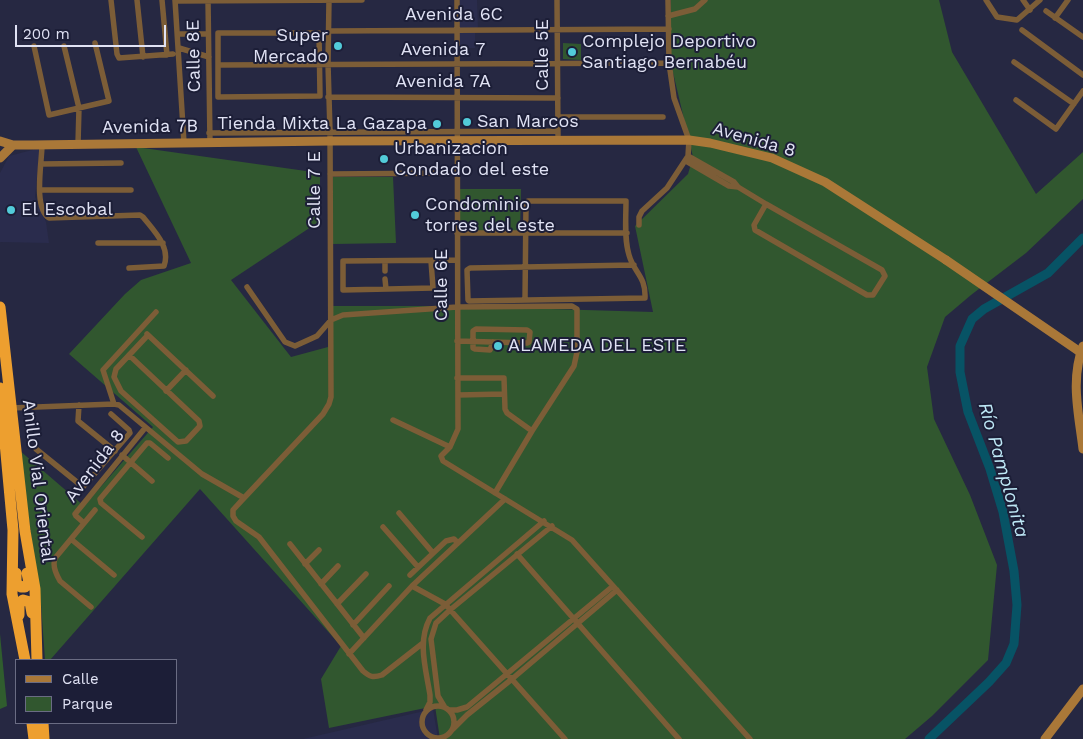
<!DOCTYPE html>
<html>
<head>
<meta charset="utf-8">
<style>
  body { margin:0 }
  #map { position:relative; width:1083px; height:739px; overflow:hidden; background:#262842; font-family:"Work Sans",sans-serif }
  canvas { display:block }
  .legend { position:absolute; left:15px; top:659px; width:162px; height:65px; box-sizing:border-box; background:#1c1e37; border:1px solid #6a6c83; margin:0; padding:6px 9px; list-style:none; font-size:15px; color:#e0e2f4 }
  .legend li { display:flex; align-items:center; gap:10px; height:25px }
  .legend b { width:25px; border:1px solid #6a6c83 }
  .scale { position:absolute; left:15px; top:25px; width:151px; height:22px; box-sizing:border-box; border:2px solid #e0e2f4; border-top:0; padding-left:6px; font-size:15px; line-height:18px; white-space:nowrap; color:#e0e2f4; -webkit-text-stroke:4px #1c1e37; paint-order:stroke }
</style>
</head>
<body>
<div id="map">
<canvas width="1083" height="739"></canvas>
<ul class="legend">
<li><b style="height:6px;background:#aa7838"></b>Calle</li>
<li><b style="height:14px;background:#31572f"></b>Parque</li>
</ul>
<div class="scale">200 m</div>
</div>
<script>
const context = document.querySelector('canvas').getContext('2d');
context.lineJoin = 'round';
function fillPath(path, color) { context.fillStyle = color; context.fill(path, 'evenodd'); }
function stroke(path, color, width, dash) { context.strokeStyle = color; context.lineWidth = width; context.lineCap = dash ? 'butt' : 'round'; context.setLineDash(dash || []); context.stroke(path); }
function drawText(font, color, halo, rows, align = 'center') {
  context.font = font + ' "Work Sans",sans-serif'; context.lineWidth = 4; context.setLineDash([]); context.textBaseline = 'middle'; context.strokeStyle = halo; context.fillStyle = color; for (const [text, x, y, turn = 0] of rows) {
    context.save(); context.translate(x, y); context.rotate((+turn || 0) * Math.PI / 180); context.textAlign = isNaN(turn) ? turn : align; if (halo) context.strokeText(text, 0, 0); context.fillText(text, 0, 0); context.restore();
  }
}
const built = new Path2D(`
  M460 0H477L478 29H460Z
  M459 32H475V48H459Z
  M40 148 35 197 46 222 49 243 0 242V173L9 156Z
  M433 709 438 739H303Z`);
const green = new Path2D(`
  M671 0H939L952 52 1036 194 1083 152V199L1026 253 971 295 945 317 927 367 934 419 970 495 997 565 988 660 932 716 905 739H440L435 706 329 728 321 679 341 646 200 489 50 660H45L41 604 19 450 84 506 153 427 69 354 125 294 141 280 191 263 136 147 320 173V221L231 280 291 357 328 347V306H450L653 312 635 226 688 174 693 157 671 64Z
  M563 43 581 44V60L563 59Z
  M333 177H393L396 243 333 244Z
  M460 189H521L520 231H460Z`);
const forest = new Path2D(`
  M0 634 7 706 0 709Z`);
const river = new Path2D(`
  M929 739 989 682 1006 663 1014 644 1017 605 1014 571 1003 512 990 469 968 412 960 372V346L972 319 984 309 1048 273 1083 238`);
const street = new Path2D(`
  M111 0 117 54 119 58 173 54
  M137 0 143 57
  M162 0 167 55
  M175 0 184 143
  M208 0 210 143
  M329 0 328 64 330 131 331 397 329 404 323 414 244 498 233 510V516L236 521 259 537 363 671C370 677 373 678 382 675L423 643
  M457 0 458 429 450 447 441 456 443 461 572 540 750 739
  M557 0 558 135
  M986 0 997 17 1017 20 1040 0
  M1023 0 1030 10
  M175 1 362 0
  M1046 11 1083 37
  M668 16 695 9 705 0
  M1055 18 1068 0
  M1022 30 1083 75
  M330 31 669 29
  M218 33H319L320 96 218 97Z
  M178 34H208
  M34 46 49 115 109 101 95 43
  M64 46 79 108 78 144
  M179 48 209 57
  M1014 62 1074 104
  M218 65 669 63
  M328 97 558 98
  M1016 100 1056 129 1083 91
  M558 117H663
  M209 133 558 131
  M42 145C42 162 33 208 49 218L140 215 143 217C154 231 171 247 164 266L129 268
  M688 156 734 182 738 187 766 204 882 270 885 276 873 295H867L755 230 754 225 766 204
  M686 161 729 186 738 187
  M41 164 121 163
  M330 174 457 173
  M40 190H131
  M639 225V217L642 211 667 188 688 156 689 140 674 98 669 63 668 0
  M457 233H627
  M98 243H163
  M385 261V271
  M431 261 433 288 343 290V261L457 260
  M385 279 386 289
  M247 287 285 342 295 346 317 336 331 320 343 315 457 307 572 306 577 309V352L574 366 532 431 507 413 505 409 504 378H457
  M525 300 526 204 528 201H626C626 218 624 239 629 255 634 273 646 276 645 298L469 301 468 300 467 270 470 268 634 265
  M147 334 213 396
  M457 341 527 343 529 342 530 332 527 330 476 329 473 331V348L475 349 490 350 493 342
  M129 355 199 421 200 426 186 441 178 442 121 391 114 377 116 369 148 335
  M166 391 186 370
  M458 395 504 394
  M114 404 103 370 156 312
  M79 405 78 421 115 451
  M11 408 114 404 119 405 202 474 244 498
  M393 420 450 447
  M36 449 83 487 130 433 129 430 111 414
  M122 455 152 481
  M495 493 532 431
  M399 513 433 553
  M84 523 76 516 75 514 145 428
  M383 527 418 567
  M142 537 101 503 100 499 147 443H150L168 458
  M71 539 114 575
  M290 544 364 638
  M517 554 679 739
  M305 564 319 550
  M410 575 446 541 454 539 458 543
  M321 584 338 566
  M412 586 445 604 565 739
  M337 604 366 574
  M91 607 60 581C56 574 51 564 56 557L95 510
  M353 625 389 586
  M349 654 412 586 505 499
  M422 722a16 16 0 1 1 32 0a16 16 0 1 1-32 0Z
  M444 706 438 696 431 639 436 623 450 610 552 526
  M426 710 430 702V695C426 669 417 642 430 618L544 521
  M450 710H457L467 707 613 586
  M453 729 467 715 512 679 617 590`);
const secondary = new Path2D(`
  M0 141 13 145H33L330 141 689 140 710 143 772 158 825 182 946 260
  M0 158 13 145
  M1083 346C1070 380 1079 415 1083 449
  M1045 739 1083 689`);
const highway = new Path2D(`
  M0 307 25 531 35 589 37 660
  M0 388 13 530 12 594 25 660
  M16 573V583L21 587H25L29 582 27 573
  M19 615V604L23 600 30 602 32 613
  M32 723 34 739
  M43 723 44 739`);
const secondaryBridge = new Path2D(`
  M946 260 1083 354`);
const markers = [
  [338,46,5,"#52cbd9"],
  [572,52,5,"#52cbd9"],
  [467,122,5,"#52cbd9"],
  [437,124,5,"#52cbd9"],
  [384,159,5,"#52cbd9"],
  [11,210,5,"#52cbd9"],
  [415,215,5,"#52cbd9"],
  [498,346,5,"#52cbd9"]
];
const streetNames = [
  ["Avenida 6C",454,15],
  ["Avenida 7",443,50],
  ["Calle 5E",543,55,-90],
  ["Calle 8E",194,56,-91],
  ["Avenida 7A",443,82],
  ["Avenida 7B",150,127,-1],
  ["Avenida 8",754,140,16],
  ["Calle 7 E",315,190,-90],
  ["Calle 6E",442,285,-90],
  ["Avenida 8",95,466,-53],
  ["Anillo Vial Oriental",38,481,83]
];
const poiNames = [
  ["Super",328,36,"right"],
  ["Mercado",328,57,"right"],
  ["Complejo Deportivo",582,42],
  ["Santiago Bernabéu",582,63],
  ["San Marcos",477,122],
  ["Tienda Mixta La Gazapa",427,124,"right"],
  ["Urbanizacion",394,149],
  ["Condado del este",394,170],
  ["Condominio",425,205],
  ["torres del este",425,226],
  ["El Escobal",21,210],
  ["ALAMEDA DEL ESTE",508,346]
];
const waterNames = [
  ["Río Pamplonita",1003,470,74]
];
fillPath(built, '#2a2c4d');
fillPath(green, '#31572f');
fillPath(forest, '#305d2e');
stroke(river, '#075365', 9);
stroke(street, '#7c5d37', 5.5);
stroke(secondary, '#aa7838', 9);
stroke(highway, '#ed9f2f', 11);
stroke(secondaryBridge, '#aa7838', 9);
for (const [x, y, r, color] of markers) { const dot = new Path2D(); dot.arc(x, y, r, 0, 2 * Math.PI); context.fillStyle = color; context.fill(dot); stroke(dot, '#1c1e37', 2); }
drawText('18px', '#e0e2f4', '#1c1e37', streetNames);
drawText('18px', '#e0e2f4', '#1c1e37', poiNames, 'left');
drawText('italic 19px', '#bee8f6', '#1c1e37', waterNames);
</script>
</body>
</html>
